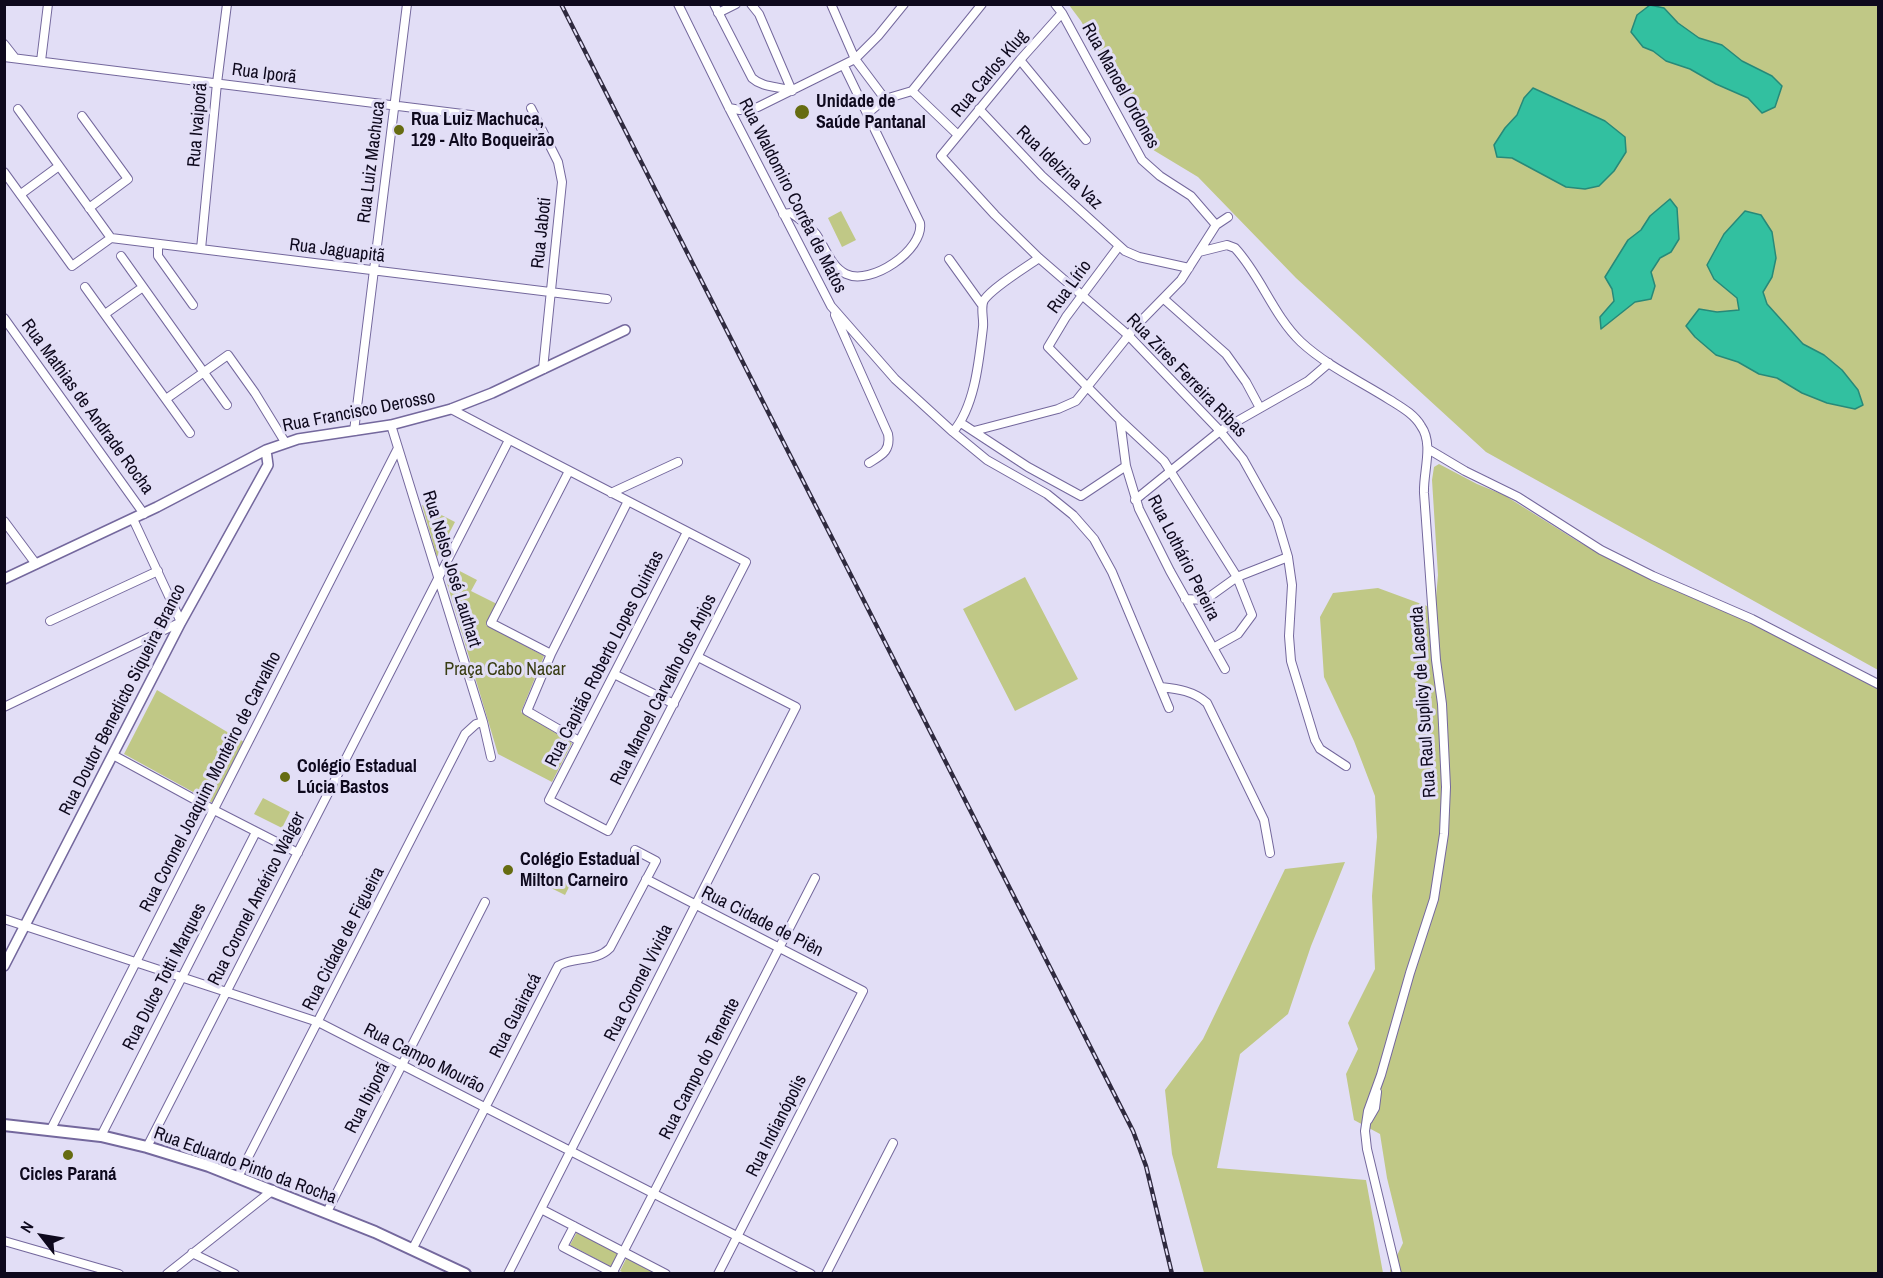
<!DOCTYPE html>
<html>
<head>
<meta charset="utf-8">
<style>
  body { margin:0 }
  #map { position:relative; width:1883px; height:1278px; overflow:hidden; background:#e2def6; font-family:"Archivo Narrow",sans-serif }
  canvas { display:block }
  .frame { position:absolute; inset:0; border:6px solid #0e091d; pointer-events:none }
  .north { position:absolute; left:12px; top:1206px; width:60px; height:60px; -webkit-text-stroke:4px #e2def6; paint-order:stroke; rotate:301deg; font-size:16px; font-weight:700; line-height:24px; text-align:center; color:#0e091d }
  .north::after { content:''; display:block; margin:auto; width:21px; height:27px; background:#0e091d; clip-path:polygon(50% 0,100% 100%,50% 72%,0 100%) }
</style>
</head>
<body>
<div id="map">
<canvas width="1883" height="1278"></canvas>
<div class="frame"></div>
<div class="north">N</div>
</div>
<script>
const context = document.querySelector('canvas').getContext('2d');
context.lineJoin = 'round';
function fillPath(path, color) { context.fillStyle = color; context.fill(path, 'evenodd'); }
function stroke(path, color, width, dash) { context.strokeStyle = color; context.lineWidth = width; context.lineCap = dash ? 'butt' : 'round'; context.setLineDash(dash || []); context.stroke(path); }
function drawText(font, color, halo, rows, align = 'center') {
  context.font = font + ' "Archivo Narrow",sans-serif'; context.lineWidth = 6; context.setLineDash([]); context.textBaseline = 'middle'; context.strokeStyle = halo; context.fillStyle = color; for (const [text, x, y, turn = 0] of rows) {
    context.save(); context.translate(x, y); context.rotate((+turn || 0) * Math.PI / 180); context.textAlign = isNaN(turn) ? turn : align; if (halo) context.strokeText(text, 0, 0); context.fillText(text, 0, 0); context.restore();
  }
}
const green = new Path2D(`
  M1069 5H1878V670L1486 452 1296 278 1198 177 1150 148 1081 21Z
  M841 211 856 240 842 247 828 218Z
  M1439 464 1477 484 1504 495 1579 542 1646 577 1742 618 1878 687V1273H1390V1270L1403 1243 1387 1178 1380 1134 1354 1120 1346 1074 1358 1049 1348 1023 1375 969 1372 896 1377 837 1375 796 1354 741 1324 677 1320 617 1333 593 1378 588 1435 609 1438 575 1432 480 1434 467Z
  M422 505 455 522 437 557Z
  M452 567 477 580 471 591 497 604 486 625 544 656 521 712 572 743 552 782 498 754 446 580Z
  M1025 577 1078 679 1015 711 963 609Z
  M157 690 244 742 213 803 124 754Z
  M263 798 290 812 282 828 254 814Z
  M1345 862 1311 946 1288 1014 1240 1054 1217 1168 1366 1180 1383 1273H1204L1172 1154 1165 1090 1203 1039 1285 869Z
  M549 873 571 883 565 895 543 884Z
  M577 1232 618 1253 611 1267 570 1245Z
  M627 1257 659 1273H624L620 1271Z`);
const water = new Path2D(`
  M1650 5 1664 8 1678 23 1699 38 1722 45 1742 61 1772 76 1782 86 1775 107 1762 113 1748 98 1716 84 1690 69 1666 61 1653 51 1643 47 1631 32 1637 15Z
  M1533 88 1605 121 1625 137 1626 152 1614 171 1599 186 1585 189 1566 187 1512 158 1497 157 1494 145 1505 128 1517 115 1524 98Z
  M1670 199 1677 208 1679 239 1671 252 1660 258 1651 272 1655 286 1651 299 1635 302 1601 329 1600 317 1614 301 1612 289 1605 277 1628 240 1641 230 1650 216Z
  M1745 211 1761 215 1772 232 1776 258 1772 277 1763 292 1767 304 1803 344 1824 355 1842 370 1858 390 1863 405 1855 409 1827 403 1802 393 1777 378 1759 374 1738 362 1716 355 1695 337 1686 326 1699 309 1717 312 1739 310 1737 298 1714 279 1707 265 1724 234Z`);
const minor = new Path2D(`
  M678 4 729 108 831 306 895 379 953 432 987 460 1047 494 1073 515 1094 539 1112 572 1169 708
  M714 4 752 78C763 88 778 86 792 91
  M751 4 759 14 792 91
  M831 4 855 59 885 99
  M1055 4 1062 13 1142 160 1160 176 1191 196 1216 225
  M718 13 736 4
  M1062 13 1020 60 941 156 995 215 1039 258 1128 335 1220 431 1243 459 1277 520 1288 557 1292 585 1289 636 1291 661 1315 740 1320 749 1346 766
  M4 44 15 58
  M4 57 519 121
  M1020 60 1086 140
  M41 61 48 4
  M912 91 958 135
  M531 108 558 162 562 182 543 369
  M729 108 740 110 758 107 855 59 878 36 904 4
  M18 109 111 238
  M979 109 1042 176 1125 251 1139 257 1189 268
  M868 113 885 99 912 91 982 4
  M82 116 128 179 89 208
  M4 172 72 266 111 238 607 299
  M21 194 59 166
  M783 214 791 213C800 219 809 226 816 234 825 247 831 267 846 274 871 286 924 250 920 223L844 66
  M158 244V256L193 305
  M1119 246 1066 317 1048 347 1120 420 1164 461 1237 577 1252 615 1238 634 1213 648
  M201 249 217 83 227 4
  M1199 252 1227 245 1235 248C1261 276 1273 315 1301 342 1327 366 1360 381 1390 400 1401 407 1414 414 1421 426 1434 444 1423 472 1424 493L1436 660 1442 704 1446 787 1444 834 1434 899 1410 973 1381 1075 1368 1111 1365 1131 1367 1149 1397 1274
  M121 256 227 405
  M949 259 982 305
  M85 287 190 433
  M1164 299 1226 354 1246 382 1260 408
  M105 314 143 287
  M835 315 888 434C891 451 882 455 869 463
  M4 318 144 514
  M166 399 228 355 255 393 285 442
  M451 409C549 461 648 511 746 562L608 831 549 800 687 532
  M1120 420 1126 466 1139 509 1170 571 1225 669
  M961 423 1028 467 1081 496 1126 466
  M391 425 483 722 491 757
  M354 431 407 4
  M974 431 1058 409 1076 401 1136 326 1181 280 1216 225 1228 217
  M953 432C975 406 979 361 983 327 984 319 980 307 984 300 993 287 1025 268 1039 258
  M1428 449 1465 471 1518 497 1601 550 1653 576 1752 619 1878 684
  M611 493 678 462
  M1135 500 1220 431 1308 381 1329 363
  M4 521 36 564
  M1185 599 1205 600 1237 577 1288 557
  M50 621 158 571
  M551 654 491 623 569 471
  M614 674 674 704
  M1161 687C1178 689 1194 691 1207 703L1264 820 1270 853
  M4 707 181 622 133 519
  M579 741 527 711 551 654 628 501
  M113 755 214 810 298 853
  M646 879 863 991 718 1274
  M4 919 318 1022 811 1274
  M1368 1120 1375 1108 1377 1092
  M51 1129 398 448
  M101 1136 256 832
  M147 1147 509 440
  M238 1177 465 734 476 724 483 722
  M541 1209 666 1274
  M327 1212 485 902
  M574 1226 563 1247 615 1274
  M4 1241 119 1274
  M413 1248 558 966C574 956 595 963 610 948L656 861 635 850
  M192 1253 235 1274
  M167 1274 273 1190
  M508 1274 796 707 698 657
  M612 1274 815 878
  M826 1274 893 1143`);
const tertiary = new Path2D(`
  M4 579 157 507 266 450 298 439 391 425 451 409 492 393 625 330
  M4 966 181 622 268 465 266 450`);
const secondary = new Path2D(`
  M4 1125 101 1136 147 1147 209 1166 375 1232 465 1274`);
const rail = new Path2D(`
  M561 4 1133 1131 1146 1166 1172 1274`);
const markers = [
  [802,112,8,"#666c11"],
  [399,130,6,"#666c11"],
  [285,777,6,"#666c11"],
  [508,870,6,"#666c11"],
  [68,1155,6,"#666c11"]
];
const streetNames = [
  ["Rua Iporã",264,74,7],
  ["Rua Carlos Klug",990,74,-50],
  ["Rua Manoel Ordones",1120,86,61],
  ["Rua Ivaiporã",198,125,-85],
  ["Rua Luiz Machuca",372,162,-83],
  ["Rua Idelzina Vaz",1059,168,44],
  ["Rua Waldomiro Corrêa de Matos",792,196,63],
  ["Rua Jaboti",542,233,-84],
  ["Rua Jaguapitã",337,251,7],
  ["Rua Lírio",1070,287,-54],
  ["Rua Zires Ferreira Ribas",1186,376,46],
  ["Rua Mathias de Andrade Rocha",87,407,54],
  ["Rua Francisco Derosso",359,412,-11],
  ["Rua Lothário Pereira",1183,558,63],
  ["Rua Nelso José Lauthart",451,569,73],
  ["Rua Capitão Roberto Lopes Quintas",605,659,-63],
  ["Rua Manoel Carvalho dos Anjos",664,690,-63],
  ["Rua Doutor Benedicto Siqueira Branco",123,700,-63],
  ["Rua Raul Suplicy de Lacerda",1424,702,-94],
  ["Rua Coronel Joaquim Monteiro de Carvalho",211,782,-63],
  ["Rua Coronel Américo Walger",257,899,-63],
  ["Rua Cidade de Piên",762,922,27],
  ["Rua Cidade de Figueira",344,939,-63],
  ["Rua Dulce Totti Marques",165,977,-63],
  ["Rua Coronel Vivida",639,983,-63],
  ["Rua Guairacá",516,1016,-63],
  ["Rua Campo Mourão",424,1059,27],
  ["Rua Campo do Tenente",700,1069,-63],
  ["Rua Ibiporã",368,1098,-63],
  ["Rua Indianópolis",777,1126,-63],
  ["Rua Eduardo Pinto da Rocha",245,1166,20]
];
const poiNames = [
  ["Unidade de",816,102],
  ["Saúde Pantanal",816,123],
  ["Rua Luiz Machuca,",411,120],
  ["129 - Alto Boqueirão",411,141],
  ["Colégio Estadual",297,767],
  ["Lúcia Bastos",297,788],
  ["Colégio Estadual",520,860],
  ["Milton Carneiro",520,881],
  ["Cicles Paraná",68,1175,"center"]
];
const parkNames = [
  ["Praça Cabo Nacar",505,670]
];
fillPath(green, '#c0c886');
fillPath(water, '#32c0a0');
stroke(water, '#278979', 1.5);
stroke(minor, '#74689d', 10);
stroke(tertiary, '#74689d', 12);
stroke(secondary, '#74689d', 14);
stroke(minor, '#fff', 8);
stroke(tertiary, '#fff', 9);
stroke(secondary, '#fff', 10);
stroke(rail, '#2f2a3f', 4.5);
stroke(rail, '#e2def6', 2, [7]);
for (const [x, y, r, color] of markers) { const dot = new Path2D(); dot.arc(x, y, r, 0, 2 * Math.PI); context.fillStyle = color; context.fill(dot); stroke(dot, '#e2def6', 2); }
drawText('18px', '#0e091d', '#e2def6', streetNames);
drawText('bold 18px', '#0e091d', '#e2def6', poiNames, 'left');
drawText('18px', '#393d13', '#e2def6', parkNames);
</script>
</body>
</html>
